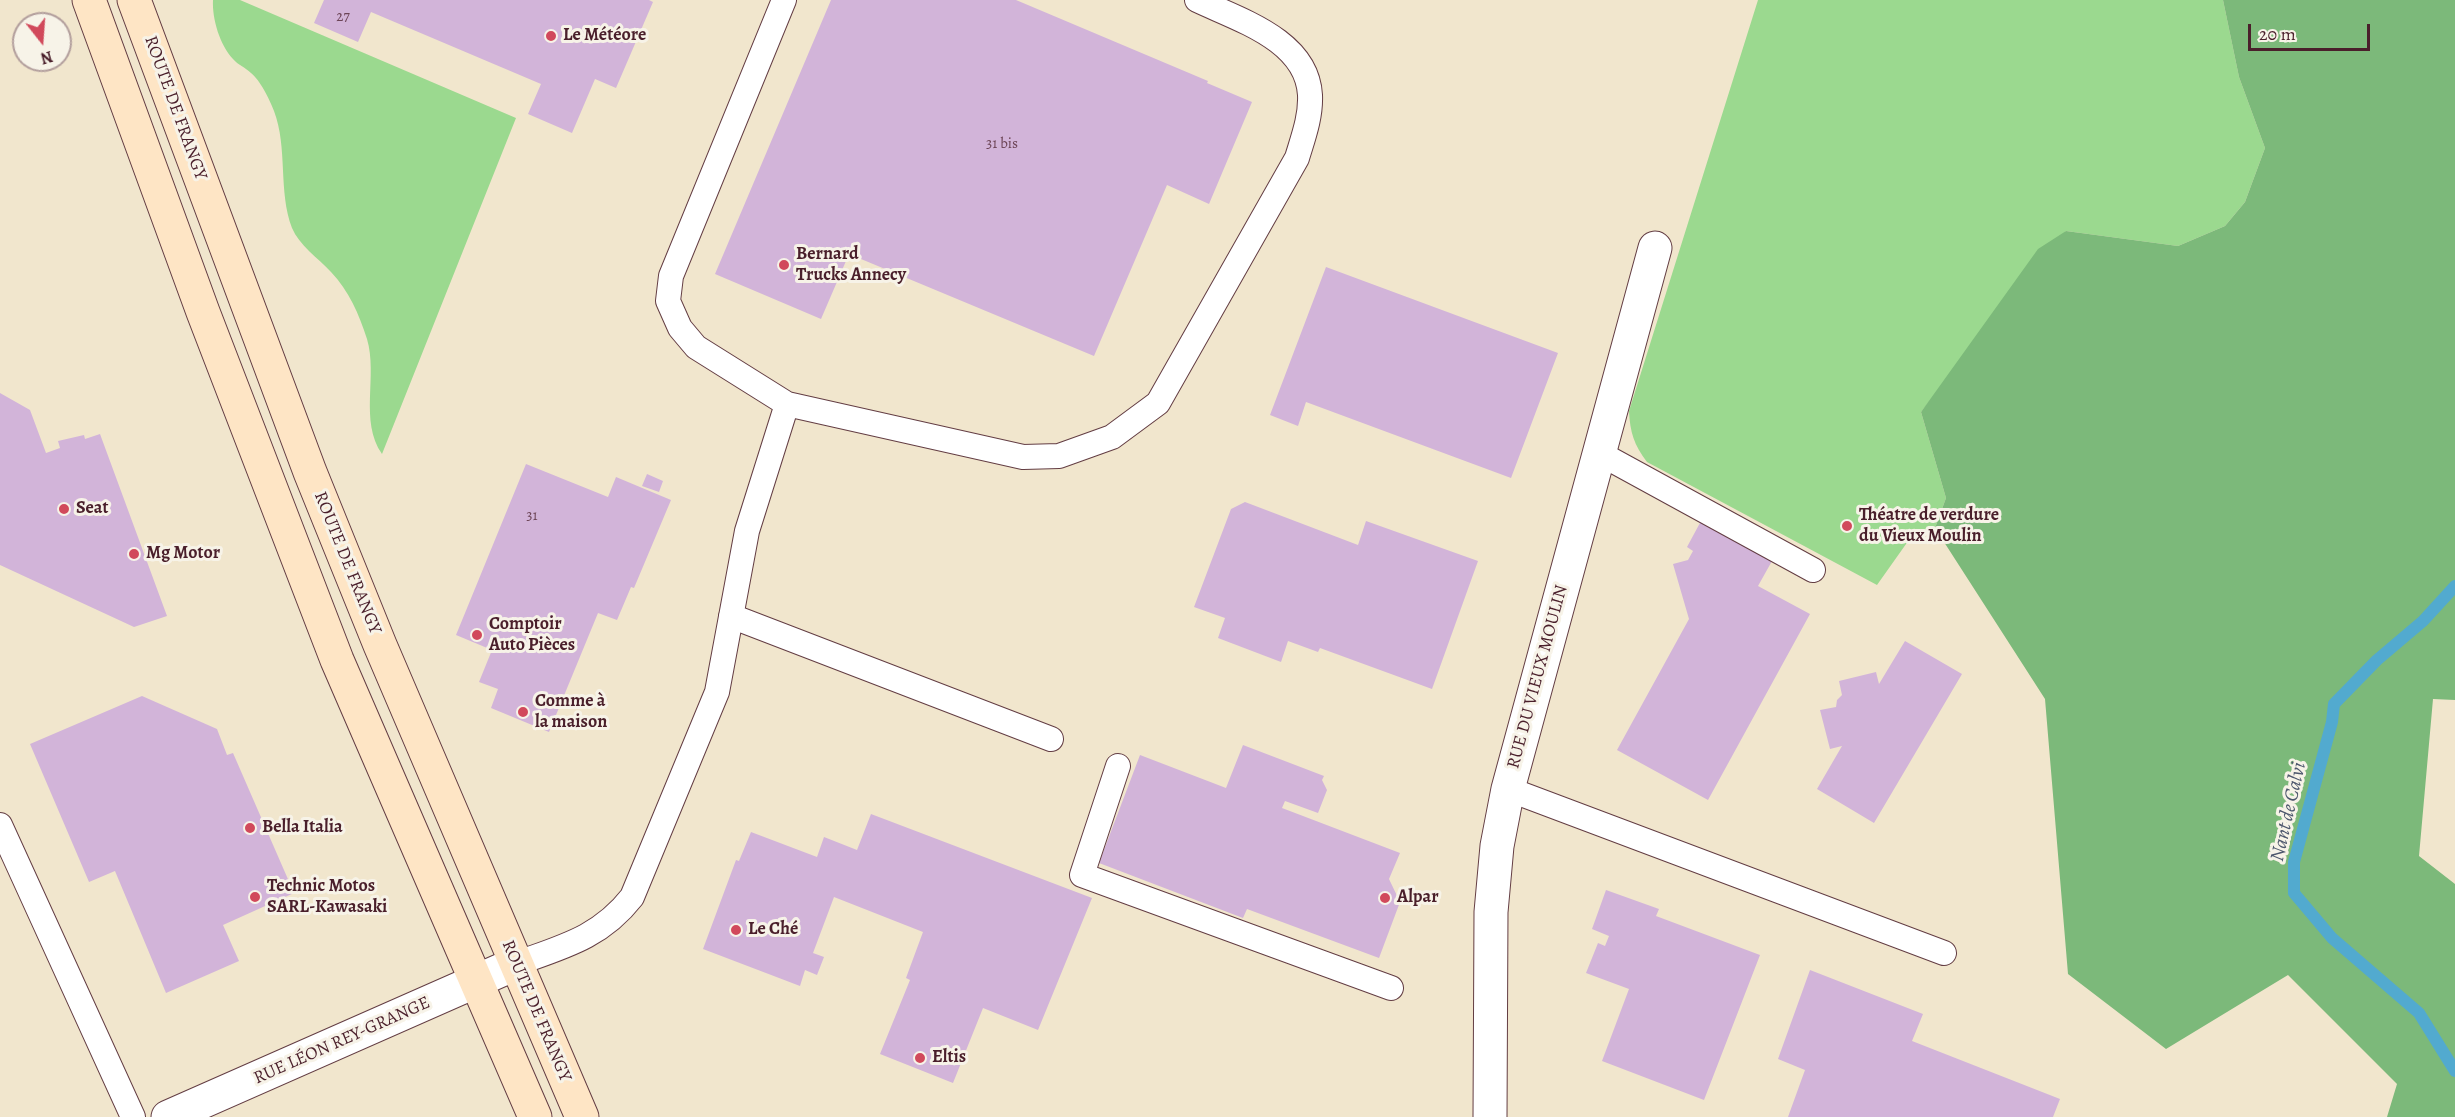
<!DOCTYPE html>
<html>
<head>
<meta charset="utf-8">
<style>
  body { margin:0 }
  #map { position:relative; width:2455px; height:1117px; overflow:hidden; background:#f1e6cd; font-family:Alegreya,serif }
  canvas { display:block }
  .north { position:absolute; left:12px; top:12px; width:60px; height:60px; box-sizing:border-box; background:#f7f3e8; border:2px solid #b29e9c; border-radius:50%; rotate:163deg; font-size:16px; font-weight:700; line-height:24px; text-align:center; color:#4a1f2b }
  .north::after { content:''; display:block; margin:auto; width:21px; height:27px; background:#d1495b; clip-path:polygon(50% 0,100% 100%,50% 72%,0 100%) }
  .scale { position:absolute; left:2248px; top:24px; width:122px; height:27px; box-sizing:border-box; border:3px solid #4a1f2b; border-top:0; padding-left:8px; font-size:18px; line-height:21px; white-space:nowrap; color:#4a1f2b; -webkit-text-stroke:4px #f7f3e8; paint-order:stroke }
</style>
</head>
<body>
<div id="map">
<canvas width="2455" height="1117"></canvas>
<div class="north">N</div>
<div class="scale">20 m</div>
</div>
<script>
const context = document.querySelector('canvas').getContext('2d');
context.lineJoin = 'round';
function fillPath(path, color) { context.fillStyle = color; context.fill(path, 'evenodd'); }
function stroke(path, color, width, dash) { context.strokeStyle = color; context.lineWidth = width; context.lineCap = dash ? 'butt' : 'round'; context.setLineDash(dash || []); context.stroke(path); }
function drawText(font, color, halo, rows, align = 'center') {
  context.font = font + ' Alegreya,serif'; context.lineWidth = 6; context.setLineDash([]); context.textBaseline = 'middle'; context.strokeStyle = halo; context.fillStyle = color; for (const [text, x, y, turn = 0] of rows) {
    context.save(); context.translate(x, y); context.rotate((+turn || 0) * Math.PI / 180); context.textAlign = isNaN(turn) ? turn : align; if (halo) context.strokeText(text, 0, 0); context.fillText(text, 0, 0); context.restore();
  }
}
const green = new Path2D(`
  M213 0H240L516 118 382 454C359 421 378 376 367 339 359 314 349 291 331 272 318 258 299 245 292 228 278 191 288 148 274 111 270 100 260 80 251 73 245 67 238 65 233 59 220 45 212 19 213 0Z
  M1758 0H2223L2239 77 2265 148 2245 202 2225 226 2178 246 2066 231 1921 412 1946 498 1935 528 1911 537 1877 585 1647 462C1634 445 1630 432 1629 411Z`);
const forest = new Path2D(`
  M2223 0H2455V700L2433 699 2419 856 2455 884V1117H2387L2397 1084 2288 975 2166 1049 2068 974 2045 699 1935 528 1946 498 1921 412 2038 249 2066 231 2178 246 2225 226 2245 202 2265 148 2239 77Z`);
const stream = new Path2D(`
  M2455 586 2423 621 2377 660 2334 704 2332 722 2294 862V893L2332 938 2419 1013 2455 1071`);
const building = new Path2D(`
  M324 0H649L653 2 616 88 595 79 572 133 528 114 541 84 371 12 358 42 314 23Z
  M831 0H1016L1208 81 1207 83 1252 102 1209 204 1167 185 1094 356 849 254 821 319 715 274Z
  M1326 267 1558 353 1511 478 1306 402 1298 426 1270 415Z
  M0 393 30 410 46 453 60 448 58 441 84 435 85 439 100 434 167 616 134 627 0 565Z
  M526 464 608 497 616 477 671 500 634 588 631 587 617 620 598 613 549 732 491 708 498 689 479 682 492 650 456 635Z
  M647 474 663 481 659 492 642 486Z
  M1245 502 1358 545 1366 521 1478 561 1432 689 1320 648 1318 652 1288 641 1281 662 1218 638 1225 618 1194 607 1231 509Z
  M1701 521 1772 561 1758 586 1810 614 1708 800 1617 750 1689 619 1673 564 1688 560 1693 551 1687 547Z
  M1905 641 1962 674 1874 823 1817 789 1842 746 1830 749 1820 710 1836 707 1837 700 1842 695 1839 681 1876 672 1879 684Z
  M142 696 217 729 227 755 233 753 294 893 223 925 239 961 166 993 115 871 89 882 30 744Z
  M1243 745 1324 776 1322 780 1327 790 1318 813 1285 801 1282 808 1400 853 1389 879 1400 902 1379 958 1247 909 1243 918 1099 863 1140 755 1226 788Z
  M871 814 1092 898 1038 1030 983 1008 953 1083 880 1054 910 980 906 978 923 932 834 897 813 953 824 957 817 975 805 970 800 986 703 949 736 860 739 861 751 832 817 857 824 837 857 850Z
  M1606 890 1659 909 1656 916 1760 955 1704 1100 1602 1061 1629 989 1586 973 1598 943 1605 946 1609 936 1592 929Z
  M1810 970 1923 1014 1912 1041 2060 1099 2053 1117H1788L1805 1070 1778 1059Z`);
const lane = new Path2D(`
  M784 0 671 276 668 301 680 328 696 347 787 404 1023 457 1059 456 1112 437 1158 403 1297 158C1303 138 1311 117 1310 95 1307 40 1239 20 1197 0
  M1599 453 1813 570
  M731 616 1051 739
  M1118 766 1082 875 1391 988
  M1508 789 1944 953
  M0 825 133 1117
  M515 964C562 947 600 938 632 897L717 692 747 531 787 404`);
const street = new Path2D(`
  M168 1117 515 964
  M1490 1117 1491 912 1497 846 1508 789 1655 248`);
const secondary = new Path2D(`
  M89 0 203 312 337 660 535 1117
  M134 0 310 472 380 645 582 1117`);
const markers = [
  [551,36,6,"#d1495b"],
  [784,265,6,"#d1495b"],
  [64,509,6,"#d1495b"],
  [1847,526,6,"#d1495b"],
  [134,554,6,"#d1495b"],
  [477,635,6,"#d1495b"],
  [523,712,6,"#d1495b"],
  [250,828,6,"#d1495b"],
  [255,897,6,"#d1495b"],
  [1385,898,6,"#d1495b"],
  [736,930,6,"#d1495b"],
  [920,1058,6,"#d1495b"]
];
const numberNames = [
  ["27",343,17],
  ["31 bis",1002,144],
  ["31",532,516]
];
const poiNames = [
  ["Le Météore",563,36],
  ["Bernard",796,255],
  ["Trucks Annecy",796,276],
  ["Seat",76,509],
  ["Théatre de verdure",1859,516],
  ["du Vieux Moulin",1859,537],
  ["Mg Motor",146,554],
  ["Comptoir",489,625],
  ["Auto Pièces",489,646],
  ["Comme à",535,702],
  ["la maison",535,723],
  ["Bella Italia",262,828],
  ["Technic Motos",267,887],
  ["SARL-Kawasaki",267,908],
  ["Alpar",1397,898],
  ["Le Ché",748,930],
  ["Eltis",932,1058]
];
const streetNames = [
  ["ROUTE DE FRANGY",175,108,70],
  ["ROUTE DE FRANGY",347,563,68],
  ["RUE DU VIEUX MOULIN",1538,677,-75],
  ["ROUTE DE FRANGY",536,1011,67],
  ["RUE LÉON REY-GRANGE",342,1041,-24]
];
const waterNames = [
  ["Nant de Calvi",2289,812,-77]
];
fillPath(green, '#9bd98f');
fillPath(forest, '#7cb97a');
stroke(stream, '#52aacf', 12);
fillPath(building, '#d2b4d9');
stroke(lane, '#633d43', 26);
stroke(street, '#633d43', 35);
stroke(secondary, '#633d43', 35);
stroke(lane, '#fff', 24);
stroke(street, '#fff', 33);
stroke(secondary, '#fee5c5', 33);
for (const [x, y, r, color] of markers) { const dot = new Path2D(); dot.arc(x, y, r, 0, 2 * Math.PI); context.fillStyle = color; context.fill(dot); stroke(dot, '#f7f3e8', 2); }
drawText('15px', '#6c4456', null, numberNames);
drawText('bold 18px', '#4a1f2b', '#f7f3e8', poiNames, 'left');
drawText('18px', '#4a1f2b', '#f7f3e8', streetNames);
drawText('italic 20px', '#4d576d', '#f7f3e8', waterNames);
</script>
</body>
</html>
